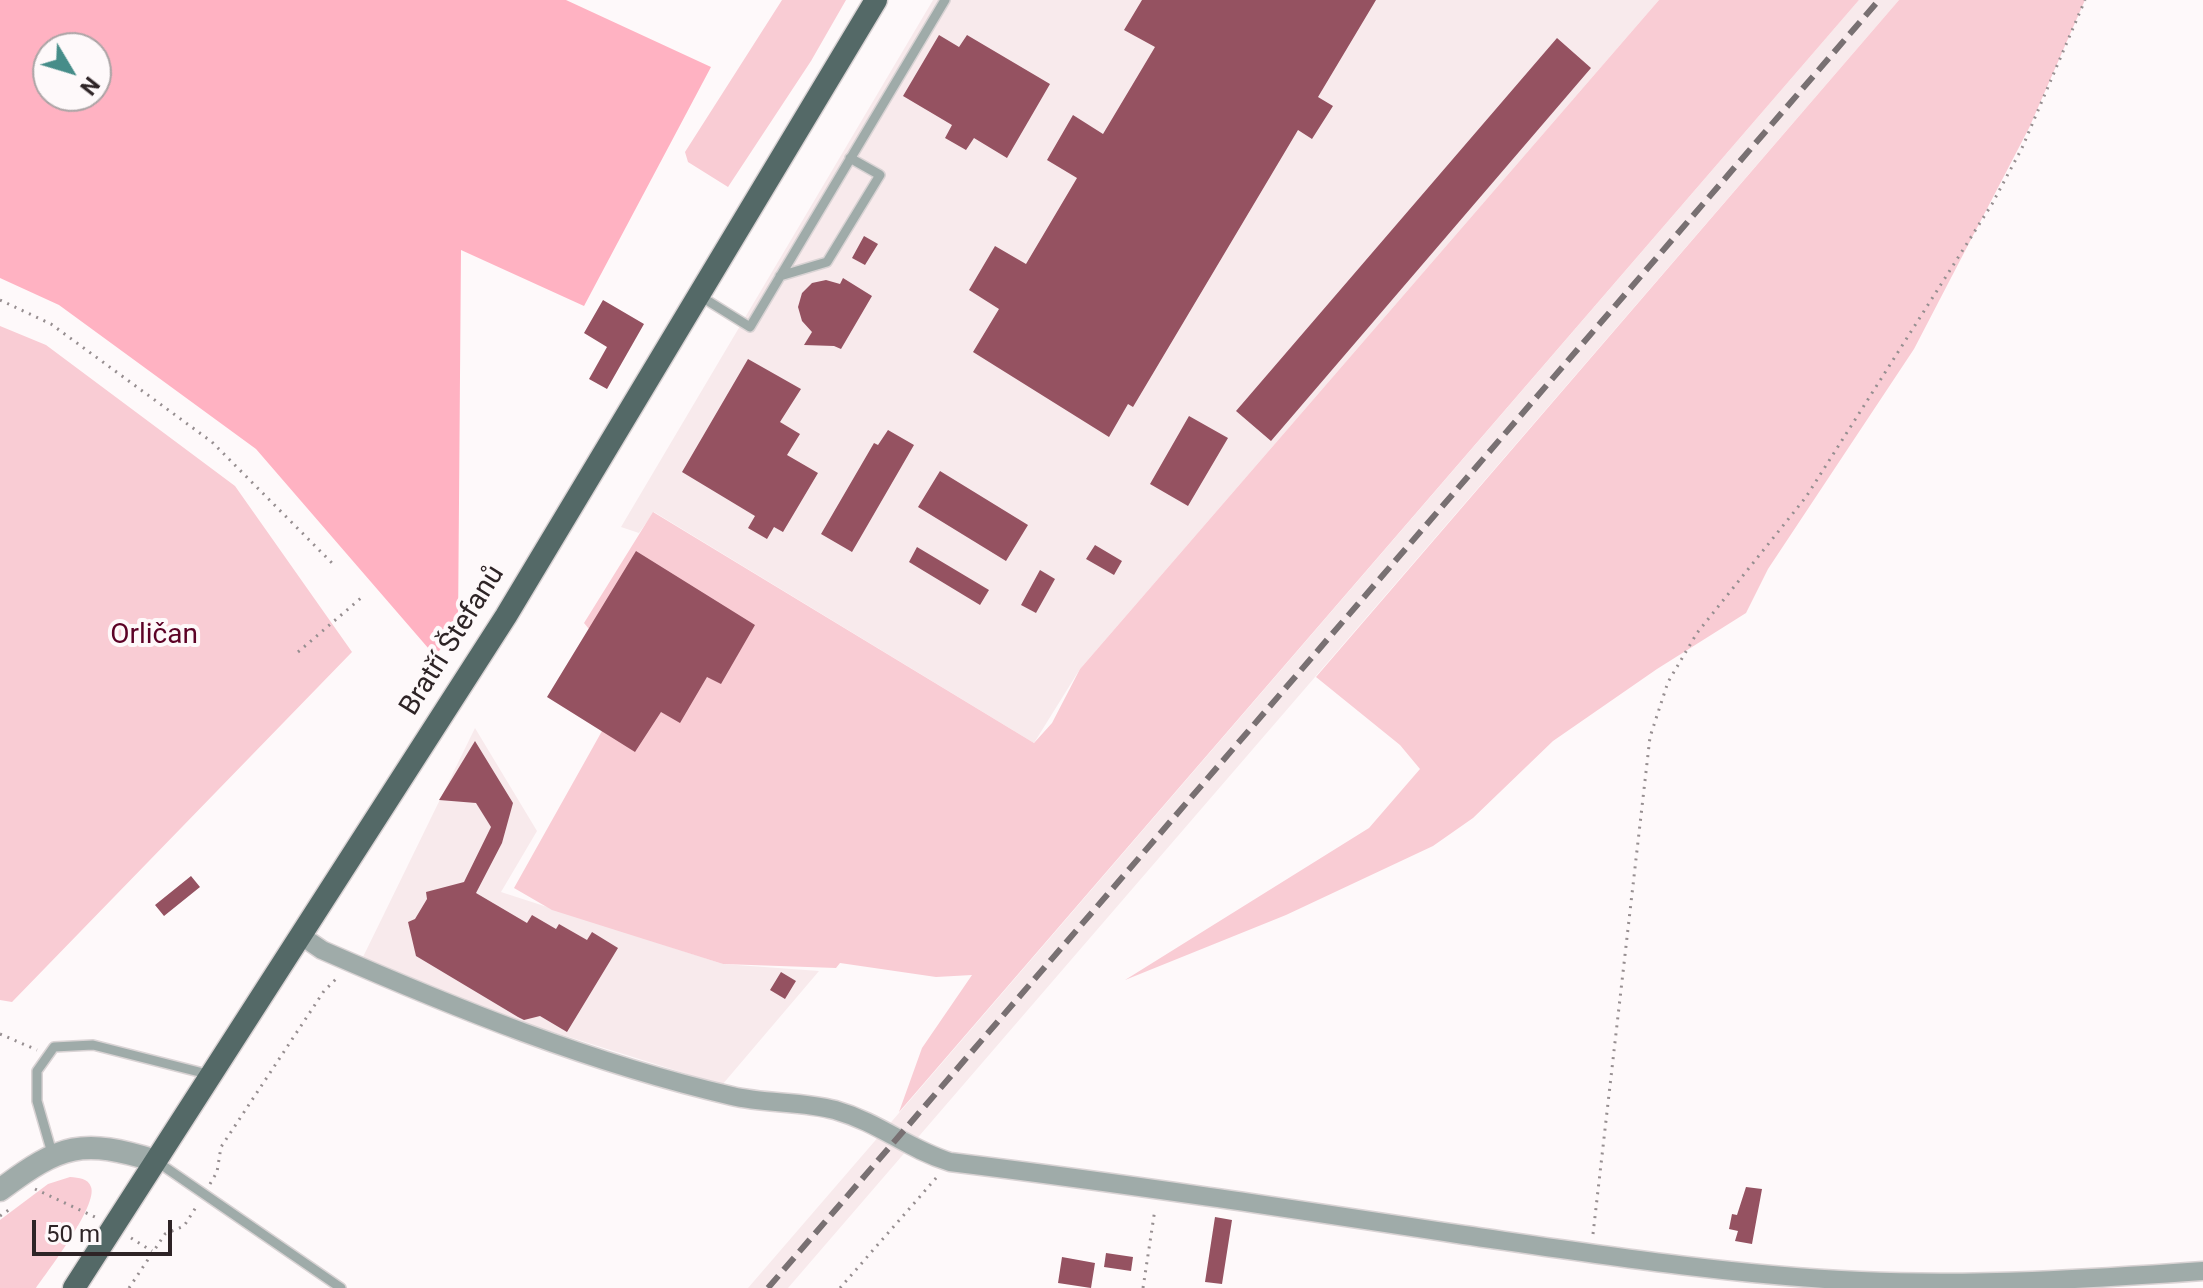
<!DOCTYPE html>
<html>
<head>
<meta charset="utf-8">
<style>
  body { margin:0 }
  #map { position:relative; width:2203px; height:1288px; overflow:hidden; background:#fef9fa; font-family:Roboto,sans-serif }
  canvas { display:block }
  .north { position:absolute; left:32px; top:32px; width:80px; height:80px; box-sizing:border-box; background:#fef9fa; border:2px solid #aba4a5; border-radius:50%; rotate:128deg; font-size:22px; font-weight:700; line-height:32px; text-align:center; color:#2e2426 }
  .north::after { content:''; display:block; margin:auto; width:28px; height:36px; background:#468d89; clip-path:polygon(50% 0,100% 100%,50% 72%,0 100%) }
  .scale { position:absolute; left:32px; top:1220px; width:140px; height:36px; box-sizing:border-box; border:4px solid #2e2426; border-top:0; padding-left:10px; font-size:24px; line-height:28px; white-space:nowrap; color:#2e2426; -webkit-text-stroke:6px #fef9fa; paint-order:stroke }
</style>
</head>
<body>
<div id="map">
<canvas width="2203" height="1288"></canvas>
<div class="north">N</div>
<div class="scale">50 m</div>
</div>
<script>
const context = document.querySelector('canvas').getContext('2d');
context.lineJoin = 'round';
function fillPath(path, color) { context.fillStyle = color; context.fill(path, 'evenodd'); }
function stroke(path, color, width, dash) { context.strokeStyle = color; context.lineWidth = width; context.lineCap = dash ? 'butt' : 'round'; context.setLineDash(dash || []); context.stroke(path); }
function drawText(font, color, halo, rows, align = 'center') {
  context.font = font + ' Roboto,sans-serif'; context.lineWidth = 8; context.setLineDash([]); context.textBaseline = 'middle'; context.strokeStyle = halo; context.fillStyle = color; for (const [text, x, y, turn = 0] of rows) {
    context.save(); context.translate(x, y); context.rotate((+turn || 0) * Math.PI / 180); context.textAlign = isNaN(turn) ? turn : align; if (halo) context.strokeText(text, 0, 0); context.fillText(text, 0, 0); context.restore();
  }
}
const built = new Path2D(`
  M933 0H1659L1080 669 1034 743 654 512 639 533 621 527Z
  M1859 0H1899L788 1288H748Z
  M475 728 537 831 501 892 723 964 819 971 722 1085 473 1007 362 959Z`);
const green = new Path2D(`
  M782 0H846L811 61 728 187 688 162 685 152Z
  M1659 0H1859L899 1112 922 1048 972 975 936 977 840 963 836 968 723 964 552 910 514 888 602 731 624 672 584 623 653 512 1034 743 1052 723 1080 669Z
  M1899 0H2085L2029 128 1914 349 1768 569 1746 613 1657 669 1553 741 1473 818 1433 846 1286 915 1125 980 1369 828 1420 769 1400 745 1316 677Z
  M0 326 46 345 235 486 352 652 12 1002 0 1000Z
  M70 1177C79 1178 88 1178 91 1187 98 1205 48 1271 36 1288H0V1220L48 1184Z`);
const forest = new Path2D(`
  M0 0H566L711 67 584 306 461 250 458 627 435 656 256 449 59 305 0 278ZM48 48H96V96H48Z`);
const building = new Path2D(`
  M1142 0H1376L1318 97 1333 106 1312 139 1298 130 1133 407 1128 404 1109 437 973 352 999 309 969 290 995 246 1026 264 1077 178 1047 160 1073 115 1103 134 1155 47 1124 30Z
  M939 35 959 47 967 35 1050 84 1007 158 974 138 966 150 945 138 952 125 903 96Z
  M1557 38 1591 68 1271 441 1236 411Z
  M864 236 878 244 865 265 852 258Z
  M843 278 872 296 841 349 834 346 804 345 812 332 802 321 798 307 802 293 812 283 826 280 840 284Z
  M603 300 644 324 607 389 589 379 607 347 584 333Z
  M748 359 801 389 780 422 800 434 787 455 818 473 783 532 774 527 767 539 748 528 755 516 682 472Z
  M1189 416 1228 438 1188 506 1150 484Z
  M888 430 914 445 852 552 821 534 874 443 878 445Z
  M940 471 1028 525 1006 561 918 507Z
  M1095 545 1122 561 1114 575 1086 559Z
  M917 547 989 590 980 605 909 562Z
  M636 551 755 625 721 684 707 677 680 723 661 712 635 752 547 697Z
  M1040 570 1055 579 1036 613 1021 605Z
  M475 741 513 803 502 843 476 893 527 923 532 915 556 929 559 924 587 940 592 932 618 948 567 1032 540 1016 524 1020 518 1017 416 956 408 922 415 919 427 899 426 892 464 882 491 827 476 803 439 800Z
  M191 876 200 887 164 916 155 905Z
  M781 972 796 981 785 999 770 990Z
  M1746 1187 1762 1189 1752 1244 1735 1241 1738 1231 1729 1229 1732 1214 1737 1215Z
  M1215 1217 1232 1220 1222 1284 1205 1282Z
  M1106 1253 1133 1257 1131 1271 1104 1267Z
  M1062 1257 1095 1263 1091 1288 1058 1283Z`);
const path = new Path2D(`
  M0 300 51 324 212 442 334 565
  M298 652 361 598
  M0 1034 37 1050
  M210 1184 217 1172 221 1147 324 991 337 978
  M35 1189 97 1218
  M0 1216 10 1209
  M1593 1234 1650 737 1668 682 1697 633 1806 497 1992 204 2022 148 2085 0
  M131 1238 152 1251
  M129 1288 165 1234 184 1226 198 1204
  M840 1288 937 1177
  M1143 1288 1155 1209`);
const service = new Path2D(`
  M780 276 827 262 880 175 850 158
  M700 296 750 327 945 0
  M52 1153 37 1101V1071L54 1047 93 1045 211 1075
  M156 1161 341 1288`);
const minor = new Path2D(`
  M300 935 322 950C455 1008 590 1063 732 1096 766 1104 802 1101 835 1110 880 1123 906 1148 950 1162 1122 1183 1293 1209 1464 1235 1595 1254 1728 1275 1861 1281 1975 1286 2090 1279 2203 1271`);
const tertiary = new Path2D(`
  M0 1190C61 1144 82 1138 156 1161`);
const primary = new Path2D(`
  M74 1288 506 616 876 0`);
const rail = new Path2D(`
  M768 1288 1879 0`);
const parkNames = [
  ["Orličan",154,636]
];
const streetNames = [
  ["Bratří Štefanů",453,641,-58]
];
fillPath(built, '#f8eaec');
fillPath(green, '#f9ccd4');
fillPath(forest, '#ffb2c2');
fillPath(building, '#955261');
stroke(service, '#d9d3d4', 12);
stroke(minor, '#d9d3d4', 21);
stroke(tertiary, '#d9d3d4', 25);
stroke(primary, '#d9d3d4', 25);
stroke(path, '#968e90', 3, [2, 6]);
stroke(service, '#9faba9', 9);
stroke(minor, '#9faba9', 18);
stroke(tertiary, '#9faba9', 22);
stroke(primary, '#546967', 22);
stroke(rail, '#787072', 6, [16, 8]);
drawText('28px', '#5c0226', '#fef9fa', parkNames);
drawText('28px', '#2e2426', '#fef9fa', streetNames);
</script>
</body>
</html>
